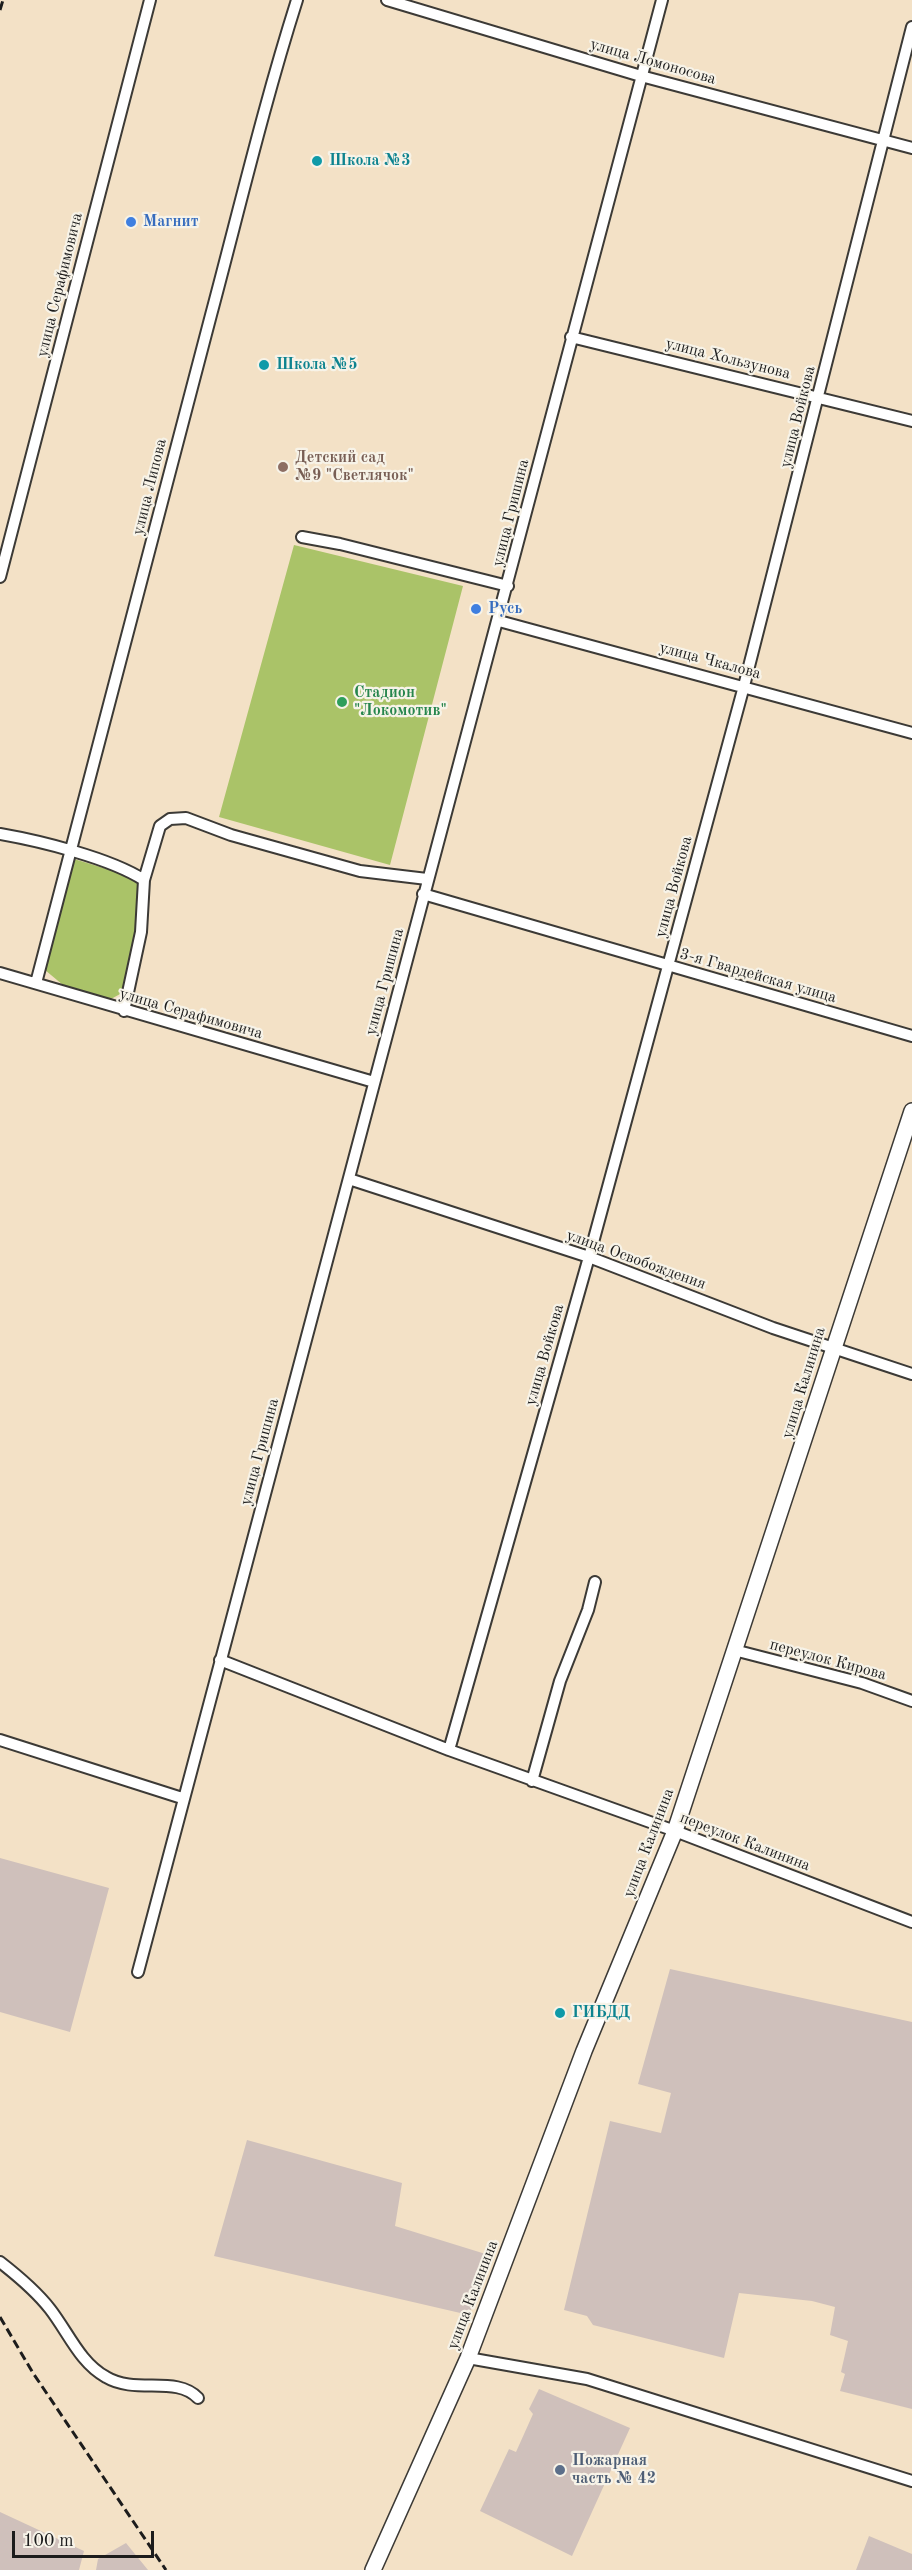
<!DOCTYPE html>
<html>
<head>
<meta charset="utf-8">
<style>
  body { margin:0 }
  #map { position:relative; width:912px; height:2570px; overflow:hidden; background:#f3e1c6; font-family:"Old Standard TT",serif }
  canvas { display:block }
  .scale { position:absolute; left:12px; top:2531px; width:142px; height:27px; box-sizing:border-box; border:3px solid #1c1c1c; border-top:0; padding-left:8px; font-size:18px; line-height:21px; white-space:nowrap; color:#1c1c1c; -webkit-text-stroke:4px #f7f3e8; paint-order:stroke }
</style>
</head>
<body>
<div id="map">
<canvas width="912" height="2570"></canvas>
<div class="scale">100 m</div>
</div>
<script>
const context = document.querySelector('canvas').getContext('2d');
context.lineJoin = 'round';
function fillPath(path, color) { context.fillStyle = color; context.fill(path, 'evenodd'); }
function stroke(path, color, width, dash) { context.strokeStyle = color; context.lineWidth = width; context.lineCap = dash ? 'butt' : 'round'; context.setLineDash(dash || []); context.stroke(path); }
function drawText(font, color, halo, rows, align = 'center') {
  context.font = font + ' "Old Standard TT",serif'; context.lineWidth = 4.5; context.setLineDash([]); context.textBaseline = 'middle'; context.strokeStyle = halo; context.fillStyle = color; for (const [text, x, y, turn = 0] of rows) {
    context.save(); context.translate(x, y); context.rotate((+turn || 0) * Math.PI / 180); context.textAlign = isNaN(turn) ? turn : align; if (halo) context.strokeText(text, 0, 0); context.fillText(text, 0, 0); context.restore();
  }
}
const industrial = new Path2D(`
  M0 1858 109 1888 70 2032 0 2012Z
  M670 1969 912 2022V2409L840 2391 845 2374 841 2372 848 2341 830 2335 835 2307 812 2301 739 2293 724 2358 593 2325 587 2316 564 2310 610 2121 661 2133 671 2093 638 2084Z
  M247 2140 402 2183 395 2226 492 2256 469 2315 214 2256Z
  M539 2389 630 2428 572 2556 480 2511 509 2449 516 2452 533 2414 529 2409Z
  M0 2512 84 2551 79 2570H0Z
  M869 2536 912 2554V2570H856Z
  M126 2543 148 2570H96L98 2559Z`);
const green = new Path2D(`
  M294 545 463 586 390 865 219 817Z
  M74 859 130 876 141 888 133 953 122 993 111 999 63 985 45 970Z`);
const street = new Path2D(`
  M387 0 641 76 912 148
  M571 337 912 421
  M302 537 340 544 508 586
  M0 577 150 0
  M499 621 912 733
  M0 834C40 841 110 858 144 880
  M423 894 912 1036
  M0 973 374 1082
  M36 983C95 761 152 538 211 315 239 210 264 104 297 0
  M124 1011 141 932 144 880 160 826 170 819 186 818 231 835 360 871 427 879
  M349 1179 589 1257 773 1328 912 1374
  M734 1650 862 1683 912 1701
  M220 1660 449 1750 675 1831 912 1922
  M0 1740 182 1798
  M449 1750 589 1257 744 686 912 27
  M532 1781 560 1681 588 1610 595 1582
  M138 1972 662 0
  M0 2262C18 2276 36 2291 50 2309 68 2332 80 2363 106 2377 136 2395 176 2375 198 2398
  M468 2358 587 2379 912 2481`);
const secondary = new Path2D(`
  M373 2570 468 2358 584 2051 675 1831 912 1111`);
const rail = new Path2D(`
  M0 10 3 0
  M0 2317 33 2373 166 2570`);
const markers = [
  [317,161,6,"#0f9aa8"],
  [131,222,6,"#3f7fe0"],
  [264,365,6,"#0f9aa8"],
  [283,467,6,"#8d6e63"],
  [476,609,6,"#3f7fe0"],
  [342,702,6,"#2e9e5b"],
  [560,2013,6,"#0f9aa8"],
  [560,2470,6,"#5c6f8a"]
];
const streetNames = [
  ["улица Ломоносова",653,62,16],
  ["улица Серафимовича",60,285,-76],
  ["улица Хользунова",728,359,14],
  ["улица Войкова",798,417,-76],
  ["улица Липова",150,487,-76],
  ["улица Гришина",511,513,-76],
  ["улица Чкалова",710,661,15],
  ["улица Войкова",674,887,-75],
  ["3-я Гвардейская улица",758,976,16],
  ["улица Гришина",385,982,-75],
  ["улица Серафимовича",191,1014,16],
  ["улица Освобождения",636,1260,20],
  ["улица Войкова",545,1355,-74],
  ["улица Калинина",804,1383,-73],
  ["улица Гришина",260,1452,-75],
  ["переулок Кирова",828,1660,15],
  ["переулок Калинина",745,1842,21],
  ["улица Калинина",649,1843,-69],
  ["улица Калинина",473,2295,-69]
];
const cultureNames = [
  ["Школа №3",329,161],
  ["Школа №5",276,365],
  ["ГИБДД",572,2013]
];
const shopNames = [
  ["Магнит",143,222],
  ["Русь",488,609]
];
const educationNames = [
  ["Детский сад",295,458],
  ["№9 \"Светлячок\"",295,476]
];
const leisureNames = [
  ["Стадион",354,693],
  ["\"Локомотив\"",354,711]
];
const serviceNames = [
  ["Пожарная",572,2461],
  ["часть № 42",572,2479]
];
fillPath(industrial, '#cfc0bb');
fillPath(green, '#aac368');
stroke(street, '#3c3a36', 14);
stroke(secondary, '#3c3a36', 18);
stroke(street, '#fff', 10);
stroke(secondary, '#fff', 15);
stroke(rail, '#1c1c1c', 3, [9, 4.5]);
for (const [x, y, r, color] of markers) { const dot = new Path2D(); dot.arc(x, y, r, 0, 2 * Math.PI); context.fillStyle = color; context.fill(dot); stroke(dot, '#f7f3e8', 2); }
drawText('16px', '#1c1c1c', '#f7f3e8', streetNames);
drawText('bold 16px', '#0d838f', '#f7f3e8', cultureNames, 'left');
drawText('bold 16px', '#366cbe', '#f7f3e8', shopNames, 'left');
drawText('bold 16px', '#785e54', '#f7f3e8', educationNames, 'left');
drawText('bold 16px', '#27864d', '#f7f3e8', leisureNames, 'left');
drawText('bold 16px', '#4e5e75', '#f7f3e8', serviceNames, 'left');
</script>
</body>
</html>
